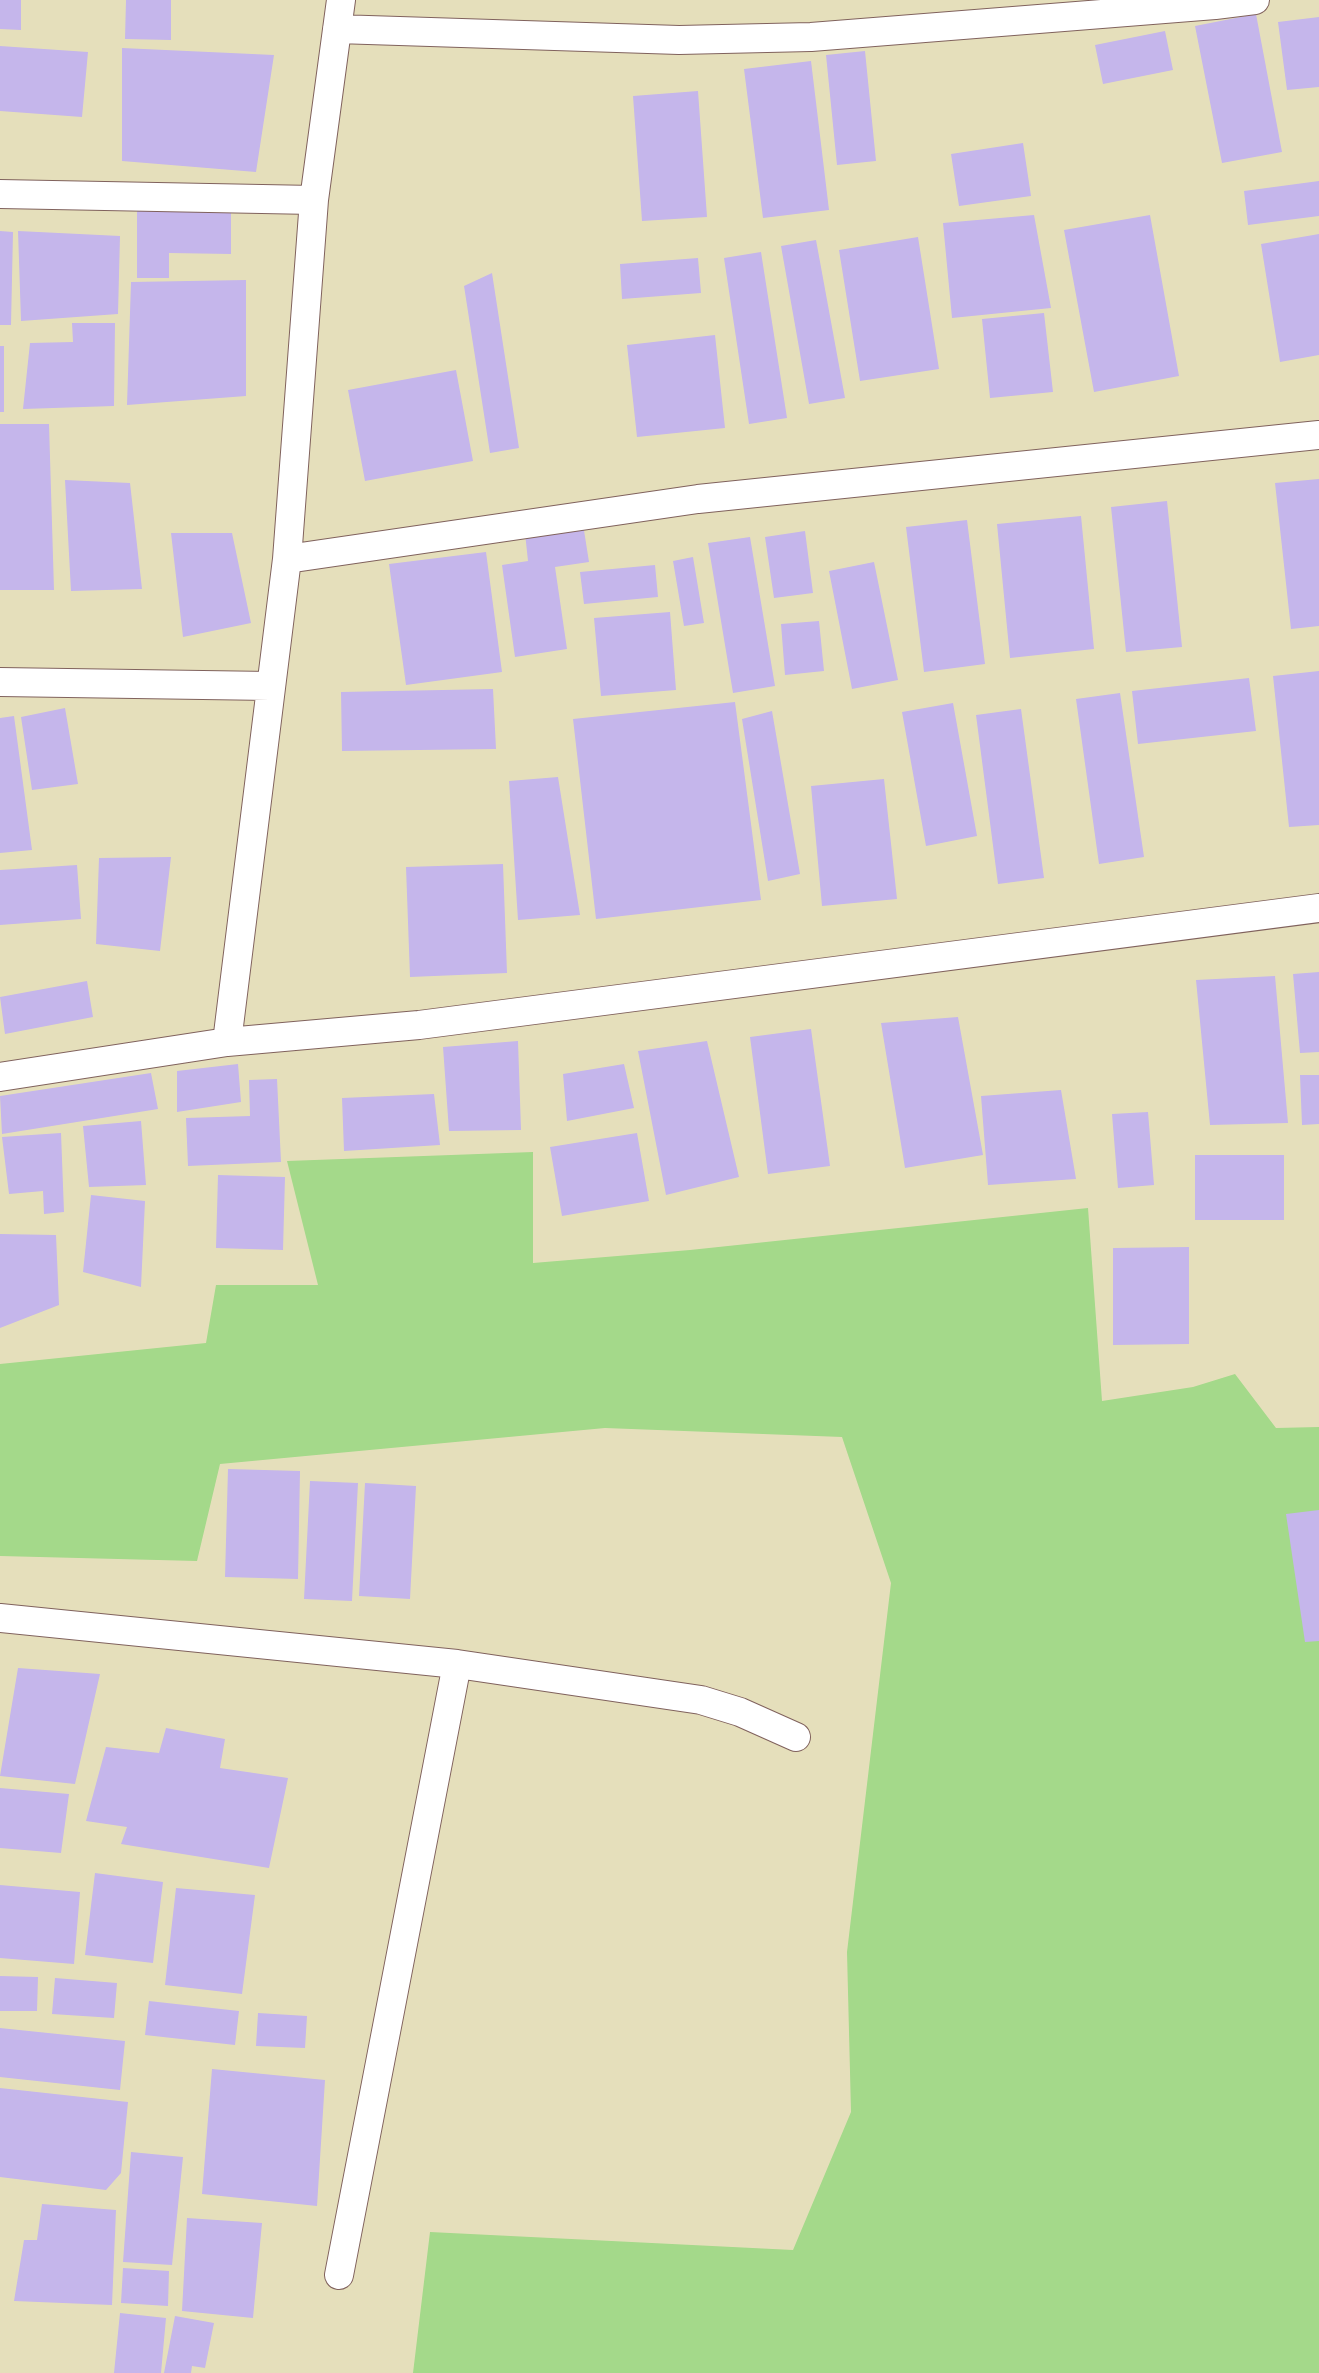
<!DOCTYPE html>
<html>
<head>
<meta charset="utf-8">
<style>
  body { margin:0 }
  canvas { display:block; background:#e5dfbb }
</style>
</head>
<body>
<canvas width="1319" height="2373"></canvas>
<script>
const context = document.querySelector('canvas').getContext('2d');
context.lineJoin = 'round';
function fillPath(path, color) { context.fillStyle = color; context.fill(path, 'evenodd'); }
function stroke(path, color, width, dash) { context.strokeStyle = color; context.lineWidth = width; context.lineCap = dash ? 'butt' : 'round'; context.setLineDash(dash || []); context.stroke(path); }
const green = new Path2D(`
  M533 1152V1263L690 1250 1088 1208 1102 1401 1193 1387 1235 1374 1276 1428 1319 1427V2373H413L430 2232 793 2250 851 2112 847 1952 891 1583 842 1437 605 1428 220 1464 197 1561 0 1556V1364L206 1343 216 1285H318L287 1161Z`);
const building = new Path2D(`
  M0 0H21V30L0 29Z
  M126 0H171V40L125 39Z
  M1256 14 1282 152 1222 163 1195 26Z
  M1319 17V87L1287 90 1278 22Z
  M1165 31 1173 70 1103 84 1095 45Z
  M0 46 88 52 82 117 0 111Z
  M122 48 274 55 256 172 122 161Z
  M865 51 876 161 837 165 826 55Z
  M811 61 829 210 763 218 744 69Z
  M698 91 707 217 642 221 633 96Z
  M1023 143 1031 196 959 206 951 154Z
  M1319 181V216L1248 225 1244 191Z
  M137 210H231V254L169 253V278H137Z
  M1034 215 1051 308 952 318 943 223Z
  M1150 215 1179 376 1094 392 1064 230Z
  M0 231 13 232 11 325H0Z
  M18 231 120 236 118 314 21 321Z
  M1319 234V355L1280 362 1261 244Z
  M918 237 939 369 860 381 839 250Z
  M816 240 845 398 809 404 781 246Z
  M761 252 787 418 749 424 724 258Z
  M698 258 701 293 622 299 620 264Z
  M492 273 519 448 490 453 464 286Z
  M246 280V396L127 405 131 282Z
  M1044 313 1053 392 990 398 982 319Z
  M72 323H115L114 406 23 409 30 343 73 342Z
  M715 335 725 428 637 437 627 345Z
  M0 346H4V412H0Z
  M456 370 473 461 365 481 348 390Z
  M0 424H49L54 590H0Z
  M1319 479V626L1291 629 1275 483Z
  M65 480 130 483 142 589 71 591Z
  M1167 501 1182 647 1126 652 1111 507Z
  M1081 516 1094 649 1010 658 997 524Z
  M967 520 985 664 924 672 906 527Z
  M583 524 589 562 555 567 567 649 515 657 502 565 528 561 525 533Z
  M805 531 813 593 774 598 765 537Z
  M171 533H232L251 623 183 637Z
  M750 537 775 686 733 693 708 543Z
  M486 552 502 672 406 685 389 564Z
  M693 557 704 623 684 626 673 561Z
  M874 562 898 680 852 689 829 571Z
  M655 565 658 597 584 604 580 572Z
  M670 612 676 690 601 696 594 618Z
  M819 621 824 671 785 675 781 624Z
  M1319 671V825L1289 827 1273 676Z
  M1249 678 1256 731 1138 744 1132 691Z
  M493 689 496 749 342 751 341 692Z
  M1120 693 1144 857 1099 864 1076 699Z
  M735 702 761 900 596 919 573 719Z
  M953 703 977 836 926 846 902 712Z
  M65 708 78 784 32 790 21 717Z
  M1021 709 1044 878 998 884 976 715Z
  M772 711 800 874 768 881 742 719Z
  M14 716 32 850 0 853V718Z
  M558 777 580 915 518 920 509 781Z
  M884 779 897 899 822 906 811 786Z
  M171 857 160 951 96 944 99 858Z
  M503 864 507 973 410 977 406 867Z
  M77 865 81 919 0 925V870Z
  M1319 972V1052L1300 1053 1293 974Z
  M1275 976 1288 1123 1210 1125 1196 980Z
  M87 981 93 1017 5 1034 0 997Z
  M958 1017 983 1155 905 1168 881 1023Z
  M811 1029 830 1166 768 1174 750 1037Z
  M518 1041 521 1130 449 1131 443 1047Z
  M707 1041 739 1177 666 1195 638 1051Z
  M238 1064 241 1102 177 1112V1071Z
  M624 1064 634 1108 567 1121 563 1074Z
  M151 1073 158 1109 2 1134 0 1096Z
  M1300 1075H1319V1124L1302 1125Z
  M277 1079 281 1162 188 1166 186 1118 250 1116 249 1080Z
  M1061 1090 1076 1179 988 1185 981 1096Z
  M434 1094 440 1145 344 1151 342 1098Z
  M1148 1112 1154 1185 1118 1188 1112 1114Z
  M141 1121 146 1185 89 1187 83 1126Z
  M61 1133 64 1212 44 1214 43 1191 9 1194 2 1137Z
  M637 1133 649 1201 562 1216 550 1147Z
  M1195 1155H1284V1220H1195Z
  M218 1175 285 1177 283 1250 216 1248Z
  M91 1195 145 1201 141 1287 83 1272Z
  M0 1234 56 1235 59 1305 0 1328Z
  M1189 1247V1344L1113 1345V1248Z
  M228 1469 300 1471 298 1579 225 1577Z
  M310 1481 358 1483 352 1601 304 1599Z
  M365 1483 416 1486 410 1599 359 1596Z
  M1319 1510V1641L1305 1642 1286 1514Z
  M18 1668 100 1674 75 1784 0 1776Z
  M166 1728 225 1739 220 1768 288 1778 269 1868 121 1844 127 1827 86 1821 106 1747 159 1753Z
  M0 1788 69 1794 61 1853 0 1848Z
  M95 1873 163 1882 153 1963 85 1955Z
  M0 1885 80 1892 74 1964 0 1958Z
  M176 1888 255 1895 242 1994 165 1985Z
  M0 1976 38 1977 37 2011H0Z
  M55 1978 117 1983 114 2018 52 2014Z
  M149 2001 239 2011 235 2045 145 2035Z
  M258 2013 307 2016 305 2048 256 2046Z
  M0 2028 125 2041 120 2090 0 2077Z
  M212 2069 325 2080 317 2206 202 2194Z
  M0 2088 128 2102 121 2173 106 2190 0 2177Z
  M131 2152 183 2157 172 2265 123 2262Z
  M42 2204 116 2210 112 2305 14 2301 24 2240H37Z
  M187 2218 262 2223 253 2318 182 2311Z
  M123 2268 169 2271 168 2306 121 2303Z
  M120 2313 166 2318 161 2373H114Z
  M175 2316 214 2323 205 2368 192 2366 191 2373H164Z`);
const minor = new Path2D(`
  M337 29 679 40 811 37 1215 5 1255 0
  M0 194 314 200
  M287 559 698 499 1319 435
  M0 682 270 686
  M227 1042 287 559 314 200 341 0
  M0 1077 227 1042 419 1025 1319 908
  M0 1618 457 1664 701 1700 740 1712 796 1737
  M339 2275 457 1664`);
fillPath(green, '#a4d98a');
fillPath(building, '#c5b6eb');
stroke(minor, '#80625d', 30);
stroke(minor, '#fff', 28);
</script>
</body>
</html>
